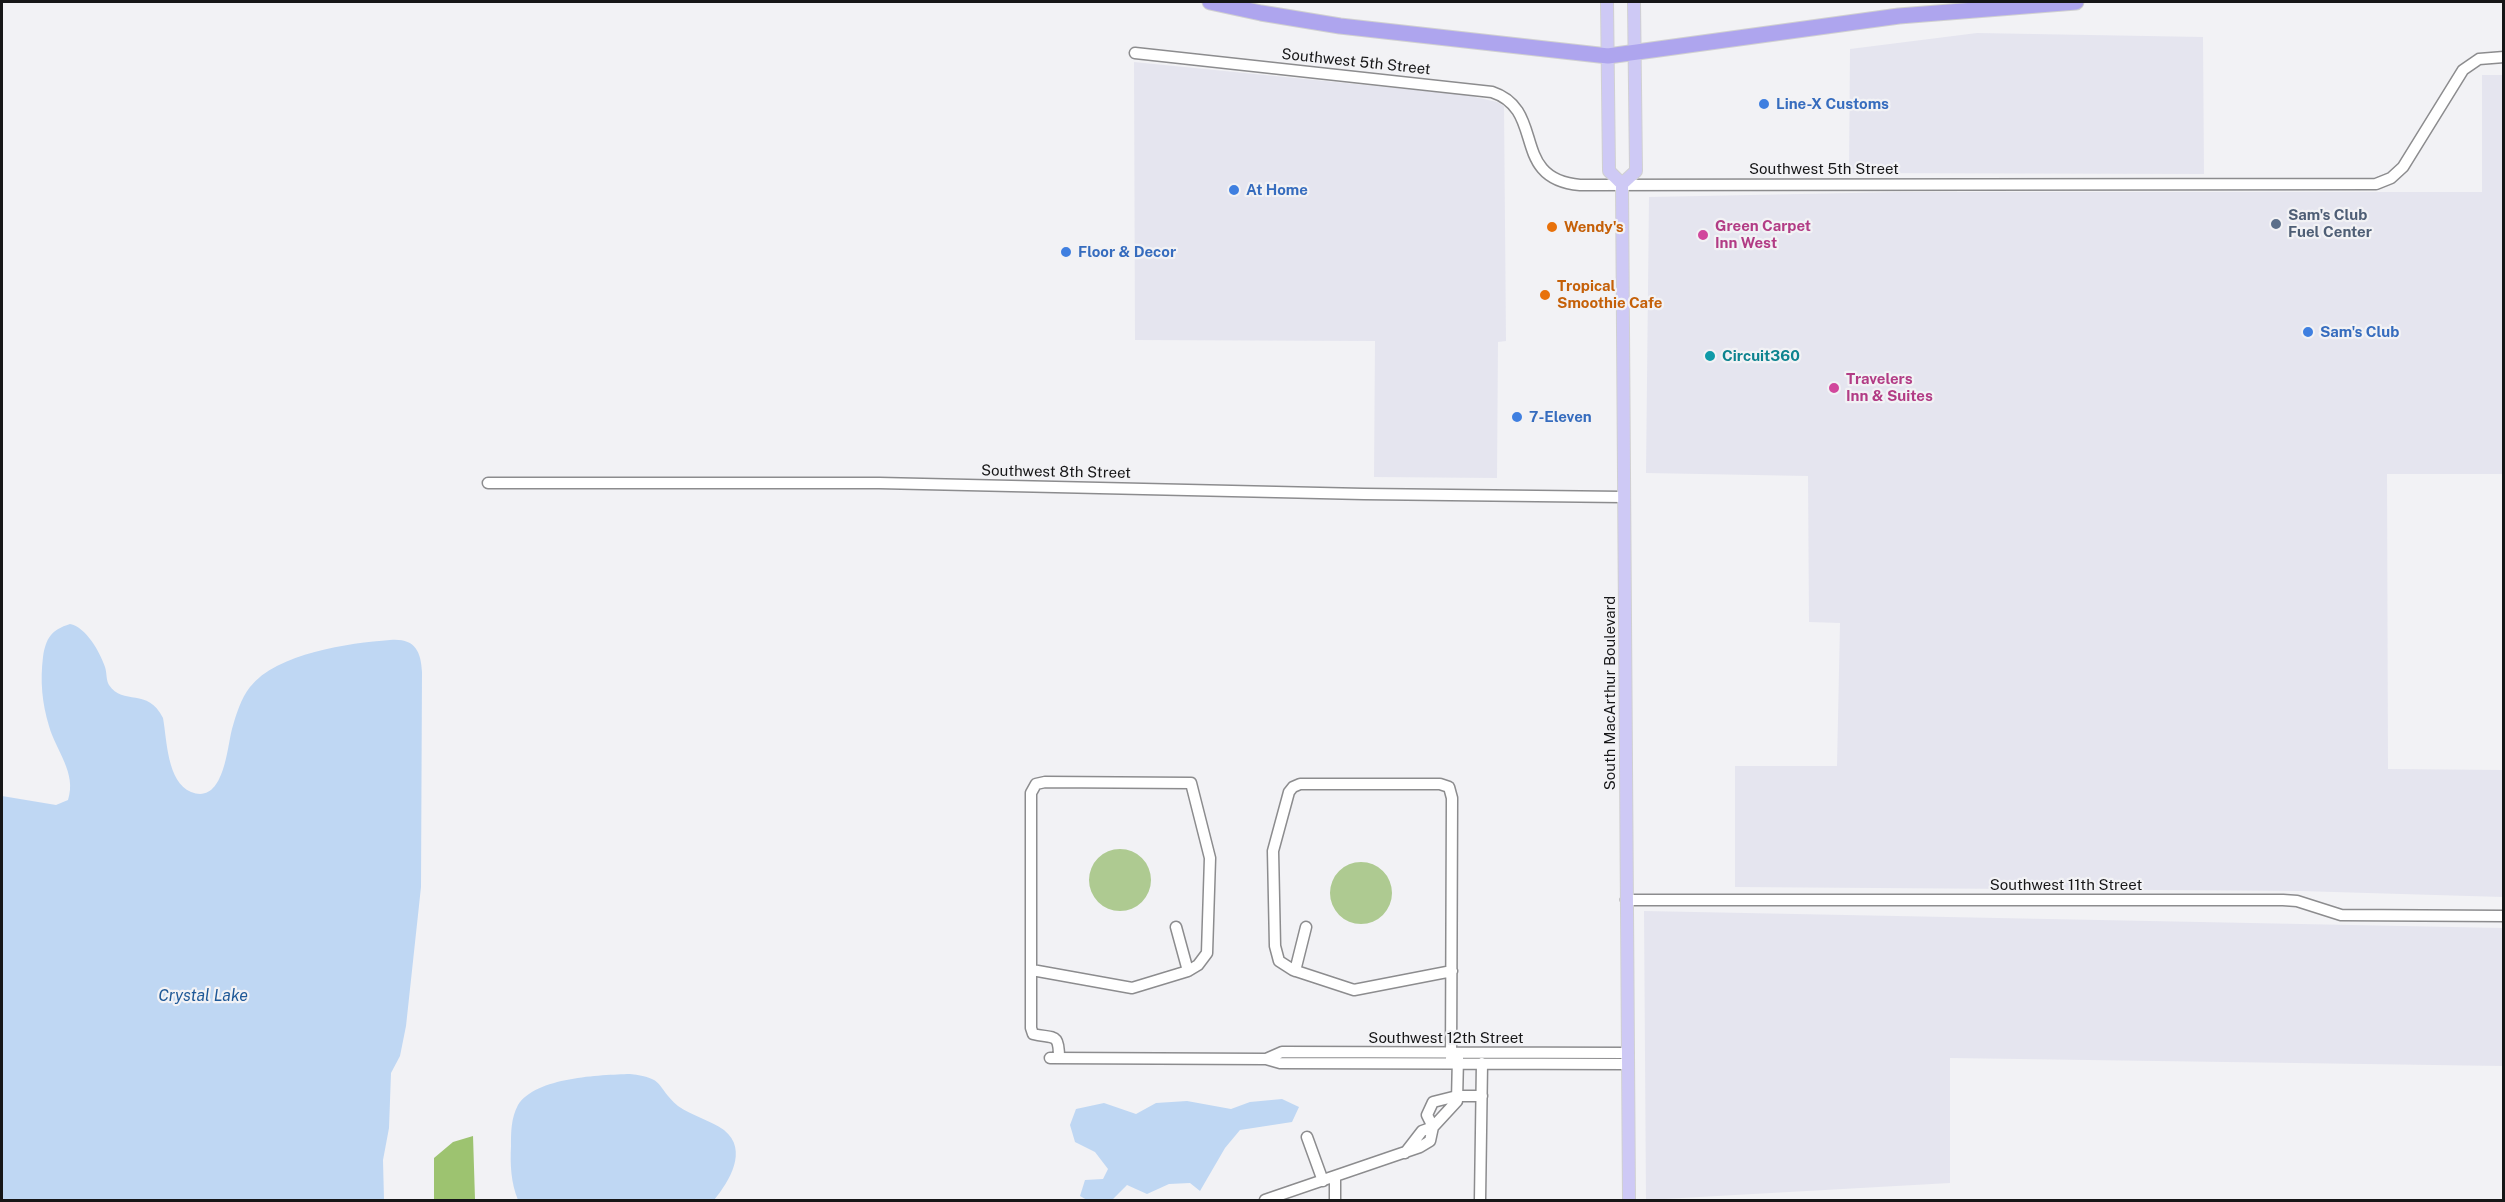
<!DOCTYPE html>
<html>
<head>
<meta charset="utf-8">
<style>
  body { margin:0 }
  #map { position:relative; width:2505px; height:1202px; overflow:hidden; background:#f2f2f5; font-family:"Public Sans",sans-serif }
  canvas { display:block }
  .frame { position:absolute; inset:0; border:3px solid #161617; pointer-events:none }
</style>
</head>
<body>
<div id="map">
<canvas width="2505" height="1202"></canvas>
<div class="frame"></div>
</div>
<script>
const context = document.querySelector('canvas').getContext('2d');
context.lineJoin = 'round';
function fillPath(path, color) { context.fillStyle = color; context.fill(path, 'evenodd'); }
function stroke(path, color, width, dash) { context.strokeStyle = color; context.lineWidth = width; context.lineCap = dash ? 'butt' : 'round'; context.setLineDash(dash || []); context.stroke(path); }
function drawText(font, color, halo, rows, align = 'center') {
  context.font = font + ' "Public Sans",sans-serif'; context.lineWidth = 4.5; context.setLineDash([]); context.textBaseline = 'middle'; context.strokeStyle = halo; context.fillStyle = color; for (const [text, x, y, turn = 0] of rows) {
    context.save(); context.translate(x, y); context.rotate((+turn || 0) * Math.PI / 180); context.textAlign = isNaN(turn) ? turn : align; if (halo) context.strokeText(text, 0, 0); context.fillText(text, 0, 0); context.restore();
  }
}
const built = new Path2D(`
  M1977 33 2203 37 2204 174 1849 173 1850 49Z
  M1134 62 1466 95 1497 102 1504 106 1506 341 1498 342 1497 478 1374 477 1375 341 1135 340Z
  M2482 75H2503V474H2387L2388 769 2503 770V897L2300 891 1735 887V766H1837L1840 623 1809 622 1808 476 1646 473 1649 197 1902 192H2482Z
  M1644 911 2503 928V1066L1950 1058V1183L1646 1200Z`);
const green = new Path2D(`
  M1089 880a31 31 0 1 1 62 0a31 31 0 1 1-62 0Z
  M1330 893a31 31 0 1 1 62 0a31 31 0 1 1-62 0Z`);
const forest = new Path2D(`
  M473 1136 475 1200H434V1158L453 1142Z`);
const water = new Path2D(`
  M70 624C86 627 100 652 105 667 107 673 106 680 109 685 123 706 148 687 163 718 167 740 167 782 191 792 224 805 227 748 232 729 236 715 241 698 250 687 277 653 349 643 390 640 414 638 421 650 422 672L421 887 406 1026 400 1056 391 1073 389 1128 383 1160 384 1200H2V796L56 805 68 800C77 773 56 751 49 726 42 703 40 681 43 657 46 638 51 630 70 624Z
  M630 1074C666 1078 655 1086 678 1106 692 1116 710 1120 724 1130 749 1150 729 1182 714 1200H518C511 1183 510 1164 511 1146 511 1132 511 1118 518 1105 536 1077 600 1075 630 1074Z
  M1282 1099 1299 1107 1292 1122 1240 1130 1225 1148 1200 1191 1190 1183 1169 1184 1147 1194 1127 1185 1112 1200H1087L1080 1196 1085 1180 1103 1179 1108 1169 1095 1152 1075 1142 1070 1125 1076 1109 1104 1103 1136 1114 1156 1103 1187 1101 1231 1109 1250 1102Z`);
const minor = new Path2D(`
  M1135 53 1492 92C1547 110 1509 179 1580 185L2376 184 2391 178 2403 167 2463 70 2479 59 2504 57
  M488 483H879L1364 494 1623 497
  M1626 900H2283L2297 901 2341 915 2504 916
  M1176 927 1188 971
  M1032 970 1132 988 1188 971 1198 965 1207 953 1210 858 1191 783 1045 782 1036 784 1031 793V1028L1033 1034C1054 1039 1059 1032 1059 1058
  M1295 971 1306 927
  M1050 1058 1266 1059 1280 1063 1628 1064
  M1266 1059 1282 1052 1628 1053
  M1451 1063 1452 798 1449 787 1440 784H1300L1293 787 1289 792 1273 851 1275 946 1279 961 1293 970 1354 990 1452 971
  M1307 1137 1323 1181
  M1405 1153 1422 1131 1433 1127 1457 1101 1458 1057
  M1265 1200 1420 1147 1430 1141 1433 1127 1427 1115 1433 1102 1457 1096H1482
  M1335 1200V1177
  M1480 1200 1482 1063`);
const major = new Path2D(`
  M1607 2 1609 171 1622 184 1629 1200
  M1622 184 1636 171 1634 2`);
const highway = new Path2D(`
  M1210 2 1261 13 1340 26 1608 56 1899 16 2076 2`);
const markers = [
  [1764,104,6,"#3f7fe0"],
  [1234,190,6,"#3f7fe0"],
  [2276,224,6,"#5c6f8a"],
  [1552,227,6,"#e8710a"],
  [1703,235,6,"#d1479c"],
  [1066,252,6,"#3f7fe0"],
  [1545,295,6,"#e8710a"],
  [2308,332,6,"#3f7fe0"],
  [1710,356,6,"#0f9aa8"],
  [1834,388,6,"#d1479c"],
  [1517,417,6,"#3f7fe0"]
];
const streetNames = [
  ["Southwest 5th Street",1356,62,6],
  ["Southwest 5th Street",1824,169],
  ["Southwest 8th Street",1056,472,1],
  ["South MacArthur Boulevard",1610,693,-90],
  ["Southwest 11th Street",2066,885],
  ["Southwest 12th Street",1446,1038]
];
const shopNames = [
  ["Line-X Customs",1776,104],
  ["At Home",1246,190],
  ["Floor & Decor",1078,252],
  ["Sam's Club",2320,332],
  ["7-Eleven",1529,417]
];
const serviceNames = [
  ["Sam's Club",2288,215],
  ["Fuel Center",2288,232]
];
const hotelNames = [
  ["Green Carpet",1715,226],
  ["Inn West",1715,243],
  ["Travelers",1846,379],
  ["Inn & Suites",1846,396]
];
const foodNames = [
  ["Wendy's",1564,227],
  ["Tropical",1557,286],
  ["Smoothie Cafe",1557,303]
];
const cultureNames = [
  ["Circuit360",1722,356]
];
const waterNames = [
  ["Crystal Lake",203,996]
];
fillPath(built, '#e5e5ef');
fillPath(green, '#aeca91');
fillPath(forest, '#9dc370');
fillPath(water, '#bfd7f3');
stroke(minor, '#8c8c8e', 13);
stroke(major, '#d0d0d1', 14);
stroke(highway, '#d0d0d1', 17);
stroke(minor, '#fff', 10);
stroke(major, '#cec9f5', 12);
stroke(highway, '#aea5ee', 15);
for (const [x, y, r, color] of markers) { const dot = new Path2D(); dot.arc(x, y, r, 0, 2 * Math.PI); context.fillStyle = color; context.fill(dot); stroke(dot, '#f2f2f5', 2); }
drawText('15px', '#161617', '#f2f2f5', streetNames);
drawText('bold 15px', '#366cbe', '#f2f2f5', shopNames, 'left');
drawText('bold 15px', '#4e5e75', '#f2f2f5', serviceNames, 'left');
drawText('bold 15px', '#b23c85', '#f2f2f5', hotelNames, 'left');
drawText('bold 15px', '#c56008', '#f2f2f5', foodNames, 'left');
drawText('bold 15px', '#0d838f', '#f2f2f5', cultureNames, 'left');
drawText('italic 16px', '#1e5897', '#f2f2f5', waterNames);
</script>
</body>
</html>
